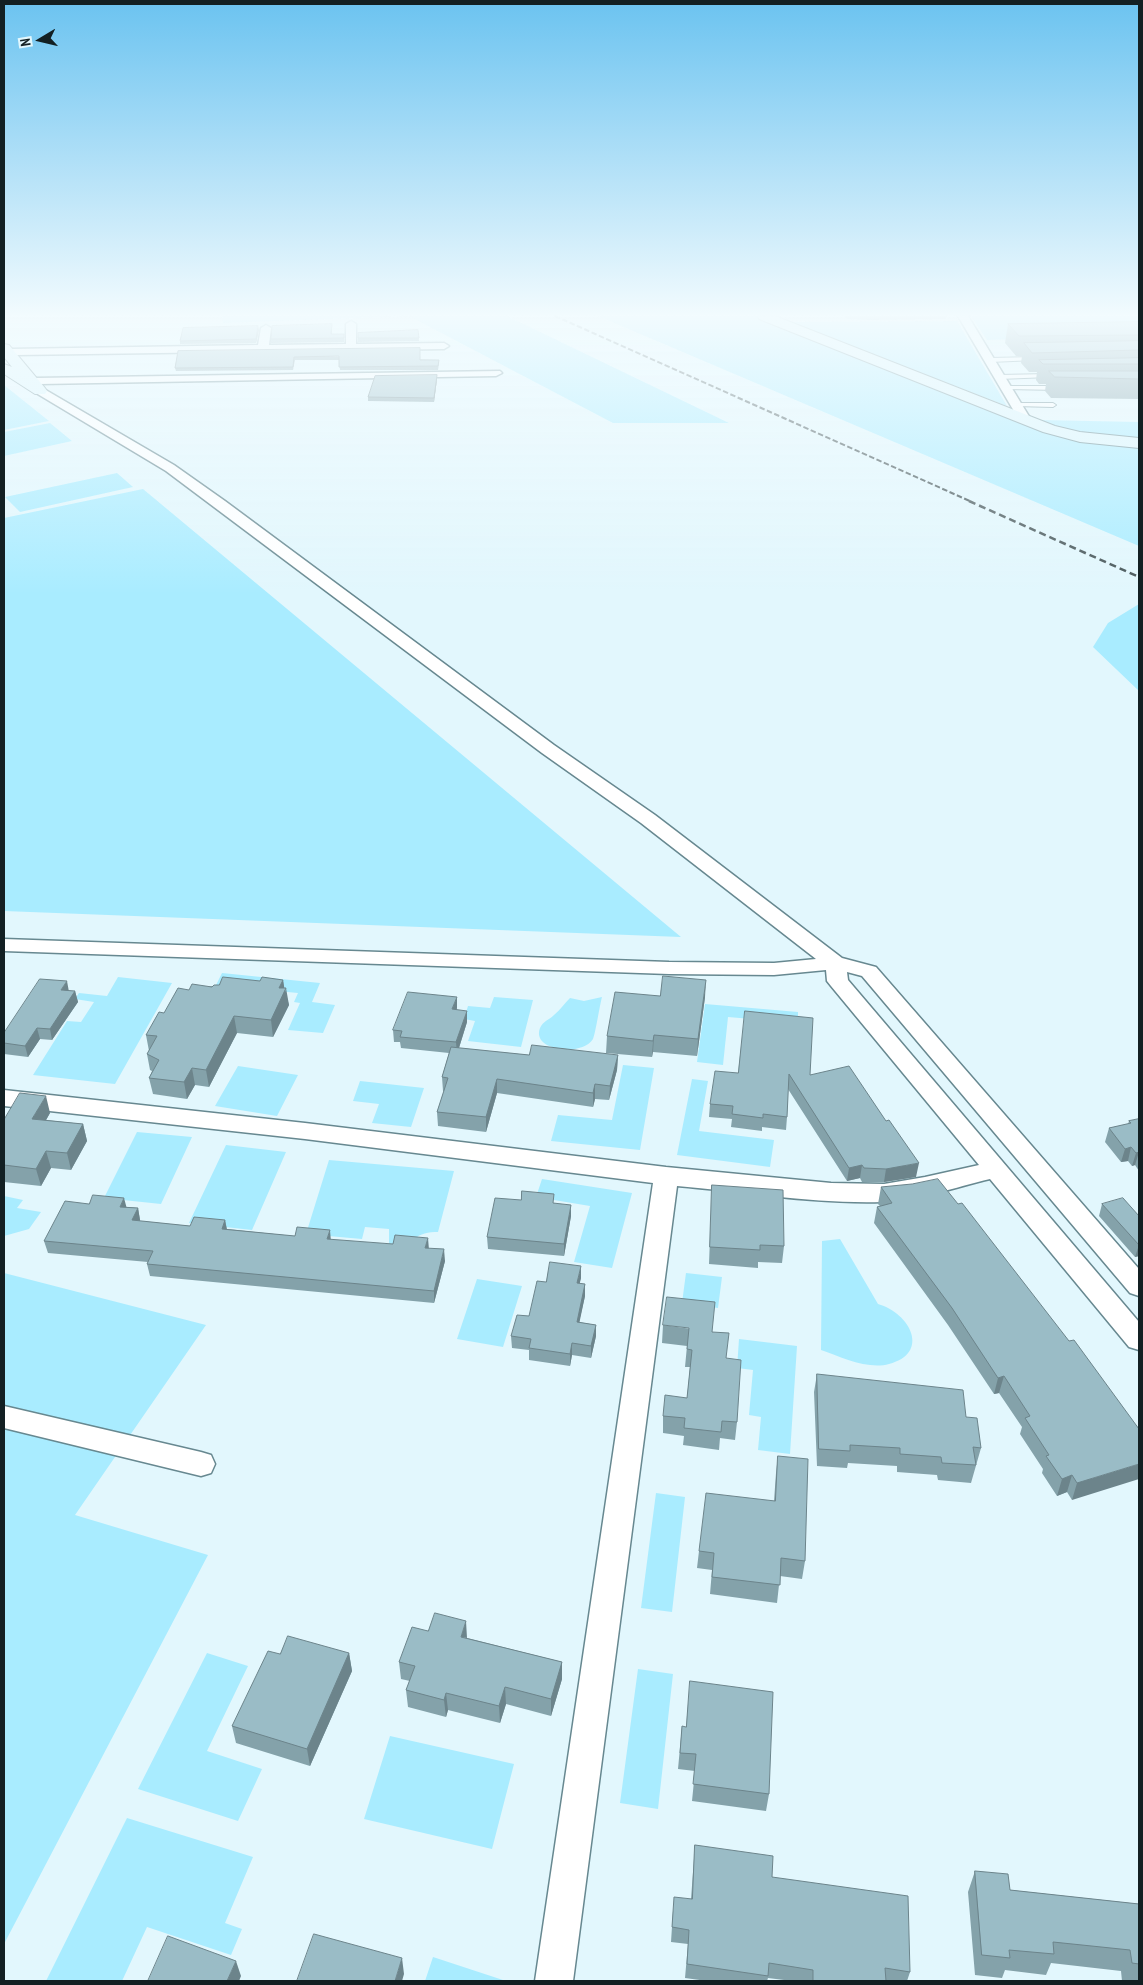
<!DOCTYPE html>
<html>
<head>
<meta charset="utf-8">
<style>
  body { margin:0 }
  #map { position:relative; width:1143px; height:1985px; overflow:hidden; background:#e2f7fd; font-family:"PT Sans Narrow",sans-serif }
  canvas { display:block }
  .frame { position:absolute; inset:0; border:5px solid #132023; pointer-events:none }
  .north { position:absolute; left:15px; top:15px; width:50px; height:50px; -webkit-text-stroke:4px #e2f7fd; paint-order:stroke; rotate:261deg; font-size:14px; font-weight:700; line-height:20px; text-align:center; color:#132023 }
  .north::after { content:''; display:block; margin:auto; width:18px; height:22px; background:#132023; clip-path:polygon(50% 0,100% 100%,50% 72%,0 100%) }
</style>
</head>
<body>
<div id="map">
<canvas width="1143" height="1985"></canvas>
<div class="frame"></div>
<div class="north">N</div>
</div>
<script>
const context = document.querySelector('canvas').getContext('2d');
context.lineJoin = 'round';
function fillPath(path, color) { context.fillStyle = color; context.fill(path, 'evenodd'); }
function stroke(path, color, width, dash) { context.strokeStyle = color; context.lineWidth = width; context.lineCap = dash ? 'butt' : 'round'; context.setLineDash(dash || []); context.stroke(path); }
const green = new Path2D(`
  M222 316H507L729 423H613L409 316 223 323Z
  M598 316H761L1022 418 1117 443 1139 444V546Z
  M971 316H1139V336L987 340Z
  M957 321 1007 406 788 322Z
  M4 385 49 421 4 430Z
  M1040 420 1139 422V440C1107 439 1070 434 1040 420Z
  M50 423 72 441 4 456V432Z
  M117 473 133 487 20 512 5 497Z
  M143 489 681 937 4 911V518Z
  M1139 604V691L1093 647 1108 623Z
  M222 973 320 983 312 1002 335 1005 323 1033 288 1030 300 1003 294 1002 298 993 216 985Z
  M118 977 172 983 115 1084 33 1075 67 1021 81 1022 94 1002 75 999 79 993 107 996Z
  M494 997 533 1000 521 1047 468 1041 475 1021 464 1019 468 1006 490 1008Z
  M602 997C600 1004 595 1036 593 1039 582 1057 531 1051 540 1028 543 1021 549 1020 554 1015 560 1010 565 1003 570 998L584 1001Z
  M705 1004 798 1012V1023L728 1017 723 1065 697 1062Z
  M623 1065 654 1068 640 1150 551 1141 558 1115 612 1120Z
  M238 1066 298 1075 277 1116 215 1106Z
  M692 1079 708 1081 699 1131 774 1140 770 1167 677 1155Z
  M360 1081 424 1088 411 1127 372 1123 379 1104 353 1101Z
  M137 1132 192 1137 161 1204 104 1198Z
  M226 1145 286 1152 252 1230 189 1223Z
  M329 1160 454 1171 438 1232C428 1232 421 1233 413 1240V1246L389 1245V1229L365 1227 362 1239 306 1234Z
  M542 1179 632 1193 612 1268 574 1262 590 1206 536 1197Z
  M4 1196 23 1200 17 1208 41 1212 29 1229 4 1236Z
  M840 1239 878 1304C910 1313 931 1353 889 1364 868 1370 841 1357 821 1350L822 1241Z
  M4 1273 206 1325 75 1515 208 1555 4 1944Z
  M686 1273 722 1277 718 1308 682 1303Z
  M477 1279 522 1286 503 1347 457 1339Z
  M739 1339 797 1346 790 1454 758 1450 761 1417 749 1415 753 1370 737 1368Z
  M656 1493 685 1497 672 1612 641 1608Z
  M207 1653 248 1666 207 1751 262 1769 238 1821 138 1789Z
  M638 1669 673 1674 658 1809 620 1803Z
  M390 1736 514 1764 492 1849 364 1819Z
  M127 1818 253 1857 225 1923 242 1929 231 1955 147 1927 122 1981H46Z
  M433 1957 506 1981H425Z`);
const lane = new Path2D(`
  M1034 357 1036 360 990 362 987 360 990 358Z
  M1048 374 1051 376 1050 377 999 379 996 377 999 375Z
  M1008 386H1059L1062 388 1059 390 1006 389V387Z
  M1017 403H1053L1056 405 1053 407 1015 406V404Z`);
const street = new Path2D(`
  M958 316H968L1030 418 1028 421 1024 422 1018 418Z
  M351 321 356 324V344L444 343 449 346 444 349 16 355 35 378 500 371 502 373 496 376 40 384 44 389 174 465 225 501 554 745 655 815 842 958 876 967 1139 1269V1296L1130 1293 862 976 847 972 848 980 1139 1322V1350L1129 1347 990 1179C956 1187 917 1201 882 1202 814 1204 745 1192 677 1186L573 1981H535L653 1183 305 1139 4 1106V1090L305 1123 666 1167 831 1183 884 1184 925 1177 979 1165 831 986 827 981 826 970 774 975 669 974 4 951V939L669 962 774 963 816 959 641 823 542 753 166 471 36 393 4 355V345L10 349 258 345 261 328 266 325 271 328 269 345 346 344V324Z
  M4 1406 201 1452 211 1455 215 1464 211 1473 201 1476 4 1428Z`);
const secondary = new Path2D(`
  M758 316H775L1055 426 1080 432 1139 438V448L1080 442 1043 432 759 319Z
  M4 344 9 345 45 388 47 391 45 394H35L4 374V364L12 367 4 357Z`);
const railFar1 = new Path2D(`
  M555 316 972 502`);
const rail = new Path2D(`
  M969 501 1139 577`);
const wall = new Path2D(`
  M844 316H947L946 319 870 320 847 319Z
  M1139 322V399L1051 398 1045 391 1046 384H1039L1036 380 1037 372H1029L1021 363 1022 356H1016L1005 343 1008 324Z
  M332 327V334H344V342L271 343V339Z
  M259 330 256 343 180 344V341Z
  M418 330 419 341 358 342V333Z
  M178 351 439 360V364L438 370H340L339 360H295L293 370 176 371 175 368Z
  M437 379 434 402 368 401V397Z
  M283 980 284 988 289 1005 273 1037 237 1033 209 1087 195 1085 187 1099 153 1094 149 1078 152 1071 150 1070 147 1054 149 1051 146 1035 164 1013 189 990 219 985 260 981Z
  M69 991H75L78 1002 52 1040 40 1039 28 1057 4 1054V1033Z
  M660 996 705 997 697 1056 653 1052 652 1057 606 1053 607 1036Z
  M457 1008V1010L467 1022 459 1048 529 1055H618L617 1070 609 1100 595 1099 593 1107 497 1093 486 1132 438 1126 437 1112 444 1091H443L442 1077 449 1053 401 1048 400 1042H394L393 1030Z
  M738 1073 810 1075 916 1177 884 1182H862L860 1178 847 1181 788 1089 787 1117 786 1130 762 1127V1131L731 1127 732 1119 709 1117 710 1104Z
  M50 1113 46 1120 83 1124 87 1141 71 1170 51 1168 41 1186 4 1182V1120Z
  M1139 1119V1171L1135 1165 1132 1166 1128 1161 1121 1162 1105 1142 1109 1128 1128 1124 1129 1121Z
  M712 1185 784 1246 782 1263 758 1262V1268L709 1264Z
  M881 1187 958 1204 1139 1429 1072 1500 1067 1492 1057 1496 1042 1473 1043 1469 1020 1434 1022 1427 999 1393 994 1394 948 1325 874 1223 877 1207 880 1206 878 1204Z
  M554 1203 571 1216 564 1256 488 1249 487 1237Z
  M89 1204 138 1208 140 1220V1221L190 1226 225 1220 227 1229 331 1240 428 1248 445 1261 434 1303 150 1276 147 1264 148 1262 48 1253 44 1241Z
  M1102 1204 1139 1216V1256L1135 1257 1099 1216Z
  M581 1278 579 1284H585V1296L579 1322 596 1325V1336L591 1358 572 1355 570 1366 529 1360V1350L512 1348 511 1336 529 1316 546 1282Z
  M663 1325 713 1332 726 1358 737 1422 735 1440 720 1438 719 1450 683 1445 684 1436 663 1433V1416L687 1398 690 1367H685L687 1346 662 1343Z
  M817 1374 966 1417 981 1448 971 1483 938 1480 937 1475 897 1472V1466L848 1463 847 1468 817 1466 814 1392Z
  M778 1456 805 1561 802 1579 780 1576 777 1603 710 1594 712 1570 697 1568 699 1551 774 1501 776 1473Z
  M428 1631 467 1638 562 1662V1679L551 1716 506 1704 500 1723 448 1710 446 1717 408 1707 406 1690 410 1681 401 1679 399 1662Z
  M349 1653 352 1671 310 1766 236 1743 232 1726 280 1654Z
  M682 1726 769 1794 766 1811 692 1801 695 1771 678 1769Z
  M695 1845 772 1877 910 1972 907 1981H792L768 1978 767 1981H707L685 1978 688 1944 671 1942 673 1911 691 1899Z
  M975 1871 1010 1890 1139 1904V1981H1122L1121 1971 1051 1963 1046 1975 1005 1970 1002 1978 975 1975 968 1892Z`);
const shadedWall = new Path2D(`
  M258 326 259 330 256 343V339Z
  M437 375V379L434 402V398Z
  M283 980 285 992 286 988 289 1005 273 1037 271 1020 279 988Z
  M706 980 705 997 697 1056 698 1039Z
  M67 981 69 992 61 990Z
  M75 991 78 1002 52 1040 50 1029Z
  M457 997V1008L453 1021 452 1009Z
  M467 1011V1022L457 1054 456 1042Z
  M234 1016 237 1033 209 1087 206 1070Z
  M37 1028 40 1039 28 1057 25 1046Z
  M654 1035 653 1052 652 1057 653 1041Z
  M618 1055 617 1070 609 1100 610 1086Z
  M192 1068 195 1085 187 1099 184 1082Z
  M497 1079V1093L486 1132V1117Z
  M595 1084V1099L593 1107V1093Z
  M46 1096 50 1113 37 1136 32 1119Z
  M83 1124 87 1141 71 1170 67 1153Z
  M1131 1147 1128 1161 1121 1162 1125 1149Z
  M46 1151 51 1168 41 1186 36 1169Z
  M1139 1152 1135 1165 1132 1166 1136 1153Z
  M919 1163 916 1177 884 1182 886 1169Z
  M862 1165 860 1178 847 1181 849 1168Z
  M124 1198 127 1209 120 1207Z
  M571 1205V1216L564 1256V1244Z
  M138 1208 140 1220 135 1232 132 1220Z
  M225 1220 227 1231 222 1229Z
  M330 1230 331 1242 327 1239Z
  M428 1238 429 1250 425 1248Z
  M1139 1245V1256L1135 1257Z
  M444 1249 445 1261 434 1303V1291Z
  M581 1266V1278L577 1295V1283Z
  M585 1284V1296L577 1334V1322Z
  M596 1325V1336L591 1358V1346Z
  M572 1343V1355L570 1366V1354Z
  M1004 1376 999 1393 994 1394 998 1378Z
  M1139 1464V1479L1072 1500 1077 1483Z
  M1072 1475 1067 1492 1057 1496 1062 1479Z
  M466 1621 467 1638 461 1637Z
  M349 1653 352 1671 310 1766 307 1749Z
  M562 1662V1679L551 1716V1699Z
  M505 1687 506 1704 500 1723 499 1706Z
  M446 1693 448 1710 446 1717 444 1700Z
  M402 1958 404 1974 402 1981H395Z
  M236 1961 241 1976 239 1981H227Z`);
const building = new Path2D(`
  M1139 322V335L1019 336 1008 324Z
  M332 324 331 334H344V338L271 339 272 326Z
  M258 326 256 339 180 341 183 328Z
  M418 330 419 338H358V333Z
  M1139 341V350L1032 353 1024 343Z
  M420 348V360H439L438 366 339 367V356L294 357 293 367 175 368 178 351Z
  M1139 358V364H1043L1039 360Z
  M1049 371H1139V379L1055 377Z
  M437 375 434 398 368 397 375 376Z
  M663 976 706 980 698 1039 654 1035 653 1041 607 1036 615 992 660 996Z
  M223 977 260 981 262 977 283 980 279 988H286L271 1020 234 1016 206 1070 192 1068 184 1082 149 1078 159 1060 147 1054 157 1036 146 1035 159 1012 164 1013 178 988 189 990 192 984 212 987 214 985H219Z
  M40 979 67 981 61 990 75 991 50 1029 37 1028 25 1046 4 1043V1033Z
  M408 992 457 997 452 1009 467 1011 456 1042 400 1037 402 1031 393 1030Z
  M745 1011 813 1018 810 1075 849 1066 886 1121 889 1120 919 1163 886 1169 864 1168 862 1165 849 1168 789 1074 787 1117 763 1114V1118L732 1114 733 1106 710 1104 715 1071 738 1073Z
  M532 1045 618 1055 610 1086 595 1084 593 1093 497 1079 486 1117 437 1112 448 1078 442 1077 451 1047 529 1055Z
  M20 1093 46 1096 32 1119 83 1124 67 1153 46 1151 36 1169 4 1165V1120Z
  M1139 1119V1152L1136 1153 1131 1147 1125 1149 1109 1128 1131 1123 1129 1121Z
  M938 1179 958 1204 962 1203 1069 1341 1074 1340 1139 1429V1464L1077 1483 1072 1475 1062 1479 1046 1456 1049 1455 1025 1418 1030 1416 1004 1376 998 1378 952 1308 877 1207 892 1203 881 1187 912 1184Z
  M712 1185 783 1190 784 1246 760 1245V1250L710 1247Z
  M522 1191 554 1194 553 1203 571 1205 564 1244 487 1237 495 1198 521 1200Z
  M93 1195 124 1198 120 1207 138 1208 132 1220 190 1226 194 1217 225 1220 222 1229 295 1236 297 1227 330 1230 327 1239 393 1244 395 1235 428 1238 425 1248 444 1249 434 1291 147 1264 153 1251 44 1241 65 1201 89 1204Z
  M1123 1198 1139 1216V1245L1102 1204Z
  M550 1262 581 1266 577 1283 585 1284 577 1322 596 1325 591 1346 572 1343 570 1354 529 1348 531 1339 511 1336 517 1315 529 1316 537 1281 546 1282Z
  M667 1297 715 1302 712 1332 729 1333 726 1358 741 1360 737 1422 722 1421 721 1432 684 1428 685 1418 663 1416 665 1395 687 1398 692 1350 687 1349 689 1328 663 1325Z
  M817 1374 963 1390 966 1417 977 1418 981 1448 973 1447 976 1465 942 1463 941 1457 900 1454V1448L850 1445V1451L819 1449Z
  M778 1456 808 1459 805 1561 781 1558 780 1585 712 1577 714 1553 699 1551 706 1493 775 1501Z
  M435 1613 466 1621 461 1637 562 1662 551 1699 505 1687 499 1706 446 1693 444 1700 406 1690 415 1666 399 1662 412 1627 428 1631Z
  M288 1636 349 1653 307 1749 232 1726 268 1651 280 1654Z
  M690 1681 773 1692 769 1794 693 1784 696 1754 680 1753 682 1726 686 1727Z
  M695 1845 773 1856 772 1877 908 1896 910 1972 885 1968 886 1981H813V1970L769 1963 768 1976 687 1964 689 1930 672 1927 674 1897 692 1899Z
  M975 1871 1008 1874 1010 1890 1139 1904V1964L1132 1963 1130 1950 1053 1942 1054 1954 1009 1950 1010 1958 982 1955Z
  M314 1934 402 1958 395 1981H297Z
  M168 1936 236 1961 227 1981H148Z`);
fillPath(green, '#a9ecff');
stroke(lane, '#678890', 2);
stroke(street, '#678890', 3);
stroke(secondary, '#678890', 2);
fillPath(lane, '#fff');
fillPath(street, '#fff');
fillPath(secondary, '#dbf6fd');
stroke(railFar1, '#455457', 2, [5.5, 2.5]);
stroke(rail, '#455457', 2.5, [7, 4]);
fillPath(wall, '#84a2aa');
fillPath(shadedWall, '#6c848b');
fillPath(building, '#9abcc6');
stroke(building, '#6c848b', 1);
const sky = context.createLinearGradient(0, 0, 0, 594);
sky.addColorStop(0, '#6bc3f0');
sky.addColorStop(0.53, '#f2fbfe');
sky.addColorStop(1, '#f2fbfe00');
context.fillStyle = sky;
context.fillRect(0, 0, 1143, 594);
</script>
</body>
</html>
